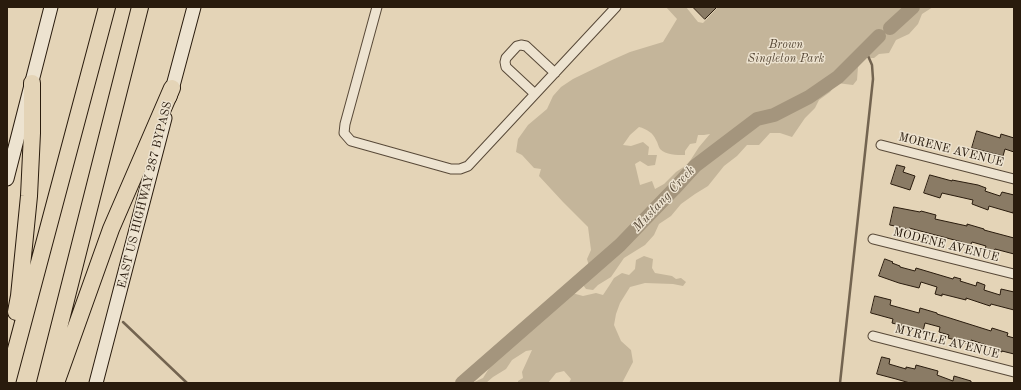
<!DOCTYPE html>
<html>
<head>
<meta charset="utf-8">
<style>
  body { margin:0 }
  #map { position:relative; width:1021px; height:390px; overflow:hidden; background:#e4d4b7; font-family:"Old Standard TT",serif }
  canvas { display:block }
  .frame { position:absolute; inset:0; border:8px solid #291b0d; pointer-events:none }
</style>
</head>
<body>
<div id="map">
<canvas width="1021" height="390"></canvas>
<div class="frame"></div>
</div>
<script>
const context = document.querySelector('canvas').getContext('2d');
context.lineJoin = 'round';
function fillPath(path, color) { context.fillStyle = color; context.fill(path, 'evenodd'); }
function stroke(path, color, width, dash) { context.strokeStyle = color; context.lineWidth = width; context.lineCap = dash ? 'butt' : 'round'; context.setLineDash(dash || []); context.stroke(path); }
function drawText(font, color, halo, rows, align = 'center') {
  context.font = font + ' "Old Standard TT",serif'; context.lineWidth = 3; context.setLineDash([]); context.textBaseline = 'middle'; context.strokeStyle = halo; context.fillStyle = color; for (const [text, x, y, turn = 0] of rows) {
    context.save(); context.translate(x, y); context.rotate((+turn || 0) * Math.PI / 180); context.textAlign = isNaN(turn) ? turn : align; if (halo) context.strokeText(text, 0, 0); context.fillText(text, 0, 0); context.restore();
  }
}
const green = new Path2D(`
  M666 7H686L698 22 703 23 718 7H933L922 14 918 24 909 34 896 40 889 53 879 54 874 58H863L858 67 857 80 853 85 837 83 830 92 819 100 815 108 805 118 792 137 780 133H770L759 145H747L737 156 724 166 708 186 695 194 681 204 671 216 659 224 654 235 645 245 624 258 611 277 598 285 593 290 586 289 583 285V280L591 273 587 259 591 250 588 227 563 202 539 176 541 169 534 168 522 155 516 152 518 139 528 125 547 109 553 96 561 87 573 79 612 60 630 52 663 42 677 19ZM639 127C647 129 653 133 656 140 658 143 658 146 660 149 666 155 676 155 685 155V151L690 144 696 143 698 135H704L710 134 699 147 688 164 676 172 664 184 655 189 652 181 640 185 635 164 640 161 648 166 655 165 657 155H648L649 147 643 142 631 146 623 145 630 135Z
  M644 256 653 259 652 268 655 273 672 276 676 279 681 278 686 282 683 286 673 284 645 283 630 287 620 303 616 314 614 325 621 341 631 350 633 362 622 383H569L571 379 564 371 556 373 548 383H518V381L523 378 522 372 532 350 526 351 512 360 506 369 493 377 486 383H472L483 378 506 341 520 324 539 322 572 293 583 296 596 293 603 295 609 286 614 278 622 273 629 275 635 269 636 260Z`);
const stream = new Path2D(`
  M123 322 187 383
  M840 383 873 79 872 65 865 49`);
const river = new Path2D(`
  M890 28 913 7
  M462 383 620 245 674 189 695 166 757 119 774 115 809 97 838 77 879 36`);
const building = new Path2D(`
  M693 7H717L705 19Z
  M977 131 1000 138 1001 134 1014 138V152L1005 149 1003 156 972 148Z
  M897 165 905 167 903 172 915 176 910 190 891 184Z
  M930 175 952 181V180L978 185 986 188 985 191 1000 196 1002 192 1014 195V208L1013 213 989 206 988 210 972 204 973 200 942 193 940 198 924 193Z
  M894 207 920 212 921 211 936 215 935 219 967 226V224L984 229V230L1014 238V254L995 249 994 252 985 249 986 246 972 242 970 246 962 243V242L909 228 908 229 890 225Z
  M885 259 893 262 892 263 900 266V267L915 271 916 268 953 279 954 277 961 279 960 281 976 286 977 282 985 285 984 290 1000 295 1001 289 1014 292V310L991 304 990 306 966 298V300L942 294V296L935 294 937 287 921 282 919 288 899 283 879 276Z
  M875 296 891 300 890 305 919 313 920 308 937 313V314L991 331 992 328 1008 333 1007 336 1014 338V354L1002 351V352L986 346V345L971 340 970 344 948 338 949 335 939 332 940 327 925 323 923 331 892 323 893 319 871 313Z
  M882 357 890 359 889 364 906 369V367L915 369 916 365 938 371 937 375 953 381 954 376 971 381V383H910L896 379 877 374Z`);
const minor = new Path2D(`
  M377 7 345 124 344 133 351 141 451 169H460L468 166 616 7
  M535 94 506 67 505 62 506 58 517 46 521 45 526 46 555 73
  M881 145 1014 179
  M873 239 1014 274
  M873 336 1014 372`);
const secondary = new Path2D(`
  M170 97 194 7
  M7 179 51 7
  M96 383 165 118`);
const motorway = new Path2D(`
  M16 312 19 296 29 196 32 133V83
  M7 383 107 7
  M45 383 140 7
  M56 383 111 229 172 88`);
const parkNames = [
  ["Brown",786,45],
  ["Singleton Park",786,59]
];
const streetNames = [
  ["MORENE AVENUE",951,150,14],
  ["EAST US HIGHWAY 287 BYPASS",145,195,-76],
  ["MODENE AVENUE",946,245,14],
  ["MYRTLE AVENUE",947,342,14]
];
const waterNames = [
  ["Mustang Creek",664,199,-47]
];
fillPath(green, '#c4b59a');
stroke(stream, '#736450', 2.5);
stroke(river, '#a4957d', 14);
fillPath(building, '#8a7b65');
stroke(building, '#291b0d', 1);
stroke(minor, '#584938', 11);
stroke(secondary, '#291b0d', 15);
stroke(motorway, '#291b0d', 18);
stroke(minor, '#ede3d0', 9);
stroke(secondary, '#ede3d0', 13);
stroke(motorway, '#e4d4b7', 16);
drawText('italic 12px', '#584937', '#ede3d0', parkNames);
drawText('12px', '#291b0d', '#ede3d0', streetNames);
drawText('italic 13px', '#5a4c3a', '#ede3d0', waterNames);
</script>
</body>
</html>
